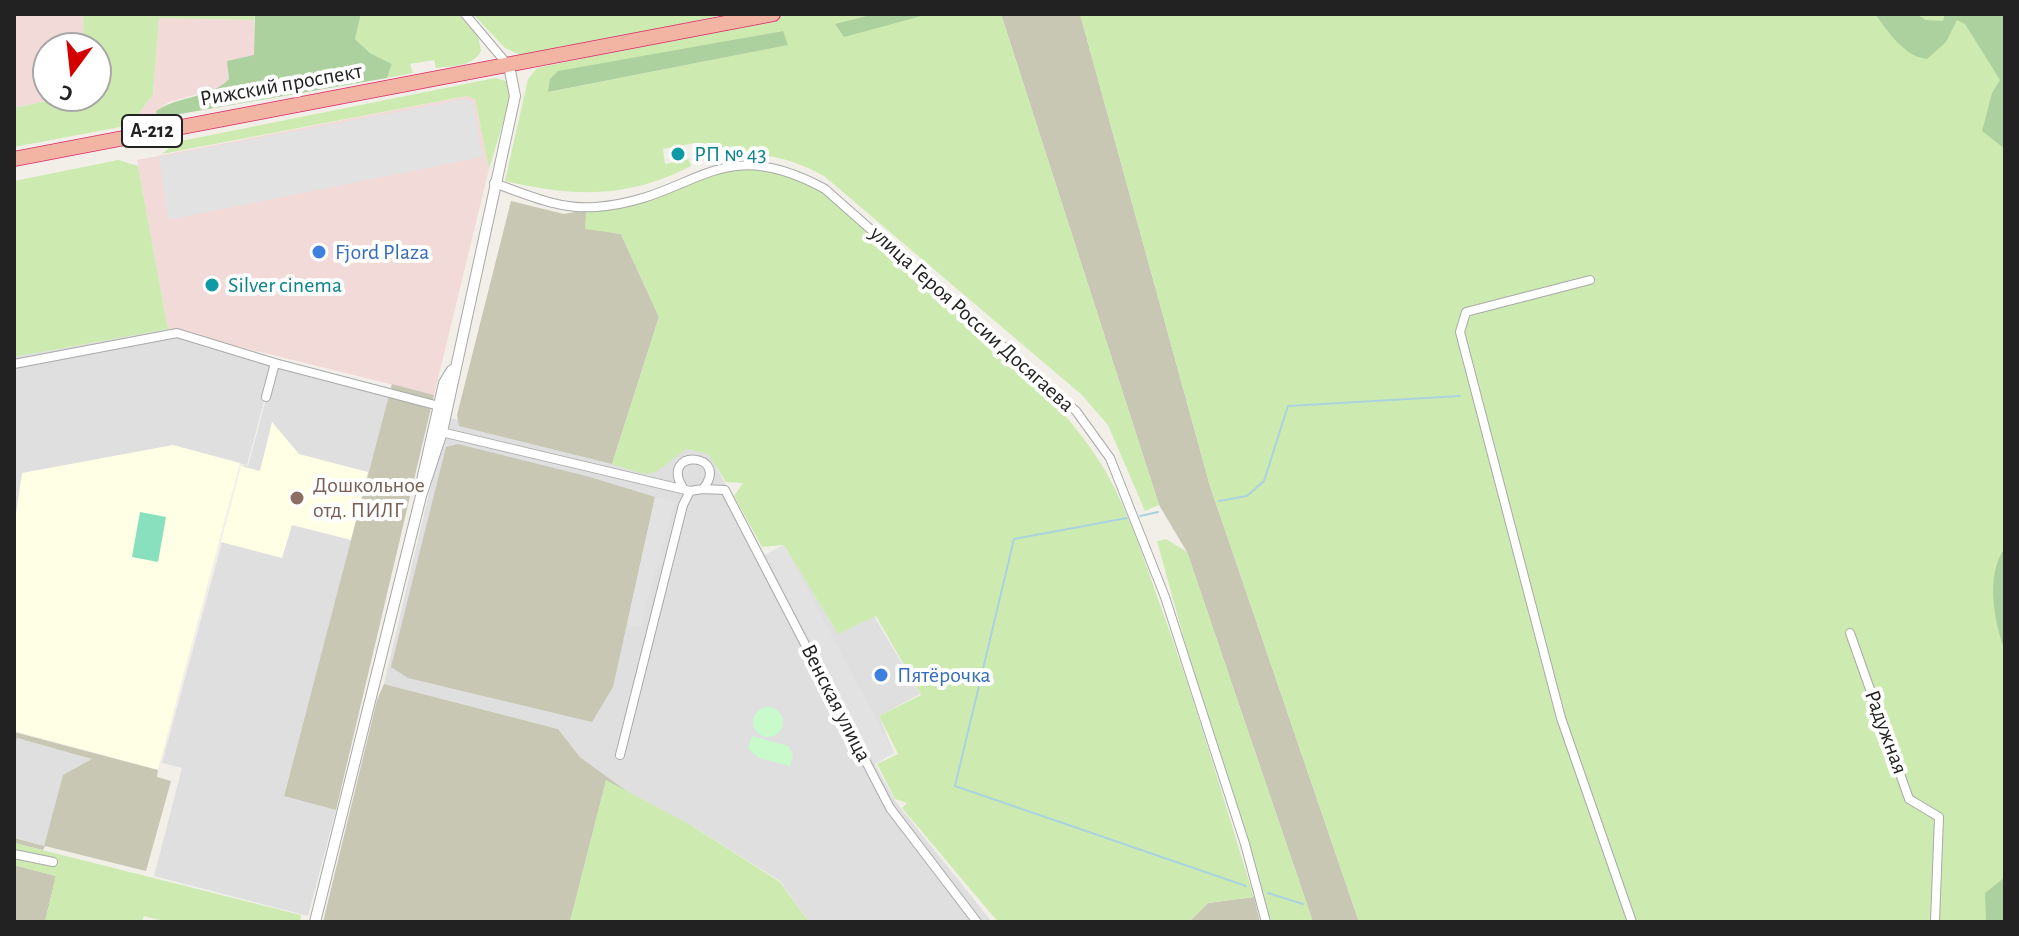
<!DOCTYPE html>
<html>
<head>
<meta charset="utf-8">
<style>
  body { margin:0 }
  #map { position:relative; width:2019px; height:936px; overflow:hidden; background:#f2efe9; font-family:"Alegreya Sans",sans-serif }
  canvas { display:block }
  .frame { position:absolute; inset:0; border:16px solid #222; pointer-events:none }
  .north { position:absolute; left:32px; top:32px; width:80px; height:80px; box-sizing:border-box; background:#fff; border:2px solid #a7a7a7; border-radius:50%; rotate:195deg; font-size:22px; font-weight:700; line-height:32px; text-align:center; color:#222 }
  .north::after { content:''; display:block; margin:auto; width:28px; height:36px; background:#d40000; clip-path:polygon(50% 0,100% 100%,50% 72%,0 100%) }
</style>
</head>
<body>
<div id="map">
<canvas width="2019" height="936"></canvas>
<div class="frame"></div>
<div class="north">С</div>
</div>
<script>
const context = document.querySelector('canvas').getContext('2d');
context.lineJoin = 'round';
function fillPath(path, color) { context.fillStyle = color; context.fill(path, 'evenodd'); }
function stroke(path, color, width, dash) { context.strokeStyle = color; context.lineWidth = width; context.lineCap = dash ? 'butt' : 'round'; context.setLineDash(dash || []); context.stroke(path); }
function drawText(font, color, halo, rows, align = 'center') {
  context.font = font + ' "Alegreya Sans",sans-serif'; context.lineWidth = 8; context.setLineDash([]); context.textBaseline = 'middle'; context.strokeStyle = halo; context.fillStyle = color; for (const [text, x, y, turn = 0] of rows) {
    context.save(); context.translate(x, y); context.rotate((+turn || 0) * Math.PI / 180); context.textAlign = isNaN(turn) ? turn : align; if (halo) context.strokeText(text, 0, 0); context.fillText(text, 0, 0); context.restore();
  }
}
const residential = new Path2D(`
  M168 329 275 360 247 465 239 463 158 770 14 731V357Z
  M276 362 391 392 284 795 336 810 308 916 154 876 182 768 162 763 243 465 248 466Z
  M447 417 648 466 700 438 765 555 784 545 838 634 874 616 920 694 879 716 894 753 875 764 896 802 992 922H809L780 881 689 824 636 798 580 757 558 729 384 684Z
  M16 738 93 759 63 776 44 846 14 838Z`);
const commercial = new Path2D(`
  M14 14H83L84 48H48V96H69L14 108Z
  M159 18 254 20 255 55 220 88 169 102 156 111 157 118 131 125 153 94Z
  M467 96 475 99 489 169 434 395 168 329 137 160Z`);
const education = new Path2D(`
  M272 422 299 454 368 472 351 540 292 525 282 558 221 542 241 466 260 471Z
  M173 445 240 463 158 770 14 731V527L22 473Z`);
const construction = new Path2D(`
  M1001 14H1080L1210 486 1359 922H1313L1187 552 1159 505Z
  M511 201 564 214 586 210V228L621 234 659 317 612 464 459 426 457 415Z
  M392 384 434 395 336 810 284 796Z
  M458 444 590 477 655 497 613 687 592 722 408 678 391 667 446 447Z
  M384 684 558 729 580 757 636 798 606 781 570 922H323L377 700Z
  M14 732 158 770 157 777 171 781 146 871 45 846 43 850 14 843V838L44 846 63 775 92 759 17 738 14 746Z
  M14 865 56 876 45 922H14Z
  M1254 897 1260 922H1189L1208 903Z`);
const grass = new Path2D(`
  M83 14H255L254 20 159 18 153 94 131 125 14 147V108L69 96H96V48H84Z
  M361 14H458L478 36 481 51C473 67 452 66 436 68L434 60 410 64 413 73 387 78 392 64 370 53 355 39Z
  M473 14H729L523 56 505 48Z
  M794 14H1001L1159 505 1145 511 1108 425 1082 395 824 176C784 154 746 149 702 160L695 143 663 149 665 164 689 159 691 166C626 199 575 197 505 181L528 79 537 68ZM782 31 787 45 549 92 560 74Z
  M1080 14H2005V922H1359L1210 486Z
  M495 78 509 82 513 90 489 169 475 99 467 96 162 154 176 142Z
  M118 160 138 166 168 329 14 357V181Z
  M767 169C826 182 866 228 910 267 970 319 1068 404 1106 472 1129 513 1144 559 1159 602 1195 699 1223 798 1254 897L1208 903 1189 922H998L902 808 907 803 895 799 877 764 898 754 879 716 921 695 876 616 838 634 784 545 762 547 734 496 743 483 726 482 708 454 686 449C648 478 657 479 612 464L659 317 621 234 585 229 586 210 615 209 651 199 717 171Z
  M1166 539 1187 552 1313 922H1262L1157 541Z
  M606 780 689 824 780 882 809 922H570Z
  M14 843 301 915 300 922H168L144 916 142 922H45L56 876 14 865Z`);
const forest = new Path2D(`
  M255 14H361L355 39 370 53 392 64 387 78 157 118 156 111C178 96 211 98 229 79L227 61 254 55Z
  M875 14H929L844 37 835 24Z
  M1875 14H1916L1926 20 1943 21 1945 14H2005V149L1982 131 1992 93 2000 80 1965 24 1957 20 1946 42 1927 59C1904 57 1888 31 1875 14Z
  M783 31 788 45 548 92 550 79 558 71Z
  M2005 548V651C1994 622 1985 574 2005 548Z
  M2005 877V922H1986L1985 893Z`);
const park = new Path2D(`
  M753 722a15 15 0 1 1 30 0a15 15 0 1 1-30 0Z
  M752 736 788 746 793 754 790 766 759 758 748 749Z`);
const pitch = new Path2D(`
  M140 512 166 517 158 562 132 557Z`);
const parking = new Path2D(`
  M466 99 473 102 482 157 168 220 159 157Z
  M655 497 675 502 640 627 627 624Z
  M784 545 894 753 875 763 765 555Z`);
const stream = new Path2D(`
  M1219 501 1247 496 1264 481 1288 406 1460 396
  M1140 516 1158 512
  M1127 518 1014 539 955 786 1246 886
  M1268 893 1303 904`);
const minor = new Path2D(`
  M465 14 508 65
  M494 183C528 195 560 210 596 207 697 199 716 130 825 189L1076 411 1110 458 1165 597 1245 844 1266 922
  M1590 280 1466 312 1460 332 1561 718 1632 922
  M14 364 177 333 275 363 439 406
  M266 397 275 363
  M437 431 690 491 703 489C732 452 658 448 683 488
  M703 489 725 490 890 808 977 922
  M1850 633 1909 799 1939 817 1935 922
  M620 755 683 505 690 491
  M14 854 53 862`);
const tertiary = new Path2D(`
  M420 489 444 383 452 370
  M315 922 421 496 442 432 515 96 509 66`);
const trunk = new Path2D(`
  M14 159 773 14`);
const markers = [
  [678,154,8,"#0f9aa8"],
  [319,252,8,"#3f7fe0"],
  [212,285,8,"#0f9aa8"],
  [297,498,8,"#8d6e63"],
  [881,675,8,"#3f7fe0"]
];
const shields = [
  [152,131,60]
];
const shieldNames = [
  ["А-212",152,131]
];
const streetNames = [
  ["Рижский проспект",281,85,-10],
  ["улица Героя России Досягаева",972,319,42],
  ["Венская улица",836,703,63],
  ["Радужная",1886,732,70]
];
const cultureNames = [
  ["РП № 43",694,154],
  ["Silver cinema",228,285]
];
const shopNames = [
  ["Fjord Plaza",335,252],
  ["Пятёрочка",897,675]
];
const educationNames = [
  ["Дошкольное",313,485],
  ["отд. ПИЛГ",313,510]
];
fillPath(residential, '#e0dfdf');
fillPath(commercial, '#f2dad9');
fillPath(education, '#ffffe5');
fillPath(construction, '#c7c7b4');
fillPath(grass, '#cdebb0');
fillPath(forest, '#add19e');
fillPath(park, '#c8facc');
fillPath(pitch, '#88e0be');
fillPath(parking, '#e2e2e2');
stroke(stream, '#aad3df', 2);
stroke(minor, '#a9a9a9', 10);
stroke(tertiary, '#a9a9a9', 12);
stroke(trunk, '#dc2a67', 16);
stroke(minor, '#fff', 8);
stroke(tertiary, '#fff', 10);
stroke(trunk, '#f2b4a3', 14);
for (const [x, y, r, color] of markers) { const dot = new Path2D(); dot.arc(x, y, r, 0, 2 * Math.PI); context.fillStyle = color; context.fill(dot); stroke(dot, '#fff', 3); }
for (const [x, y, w] of shields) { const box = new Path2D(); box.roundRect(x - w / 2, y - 16, w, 32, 6); context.fillStyle = '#fff'; context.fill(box); stroke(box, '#222', 2); }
drawText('bold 20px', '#222', null, shieldNames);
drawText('22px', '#222', '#fff', streetNames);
drawText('22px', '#0d838f', '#fff', cultureNames, 'left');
drawText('22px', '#366cbe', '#fff', shopNames, 'left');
drawText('22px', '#785e54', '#fff', educationNames, 'left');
</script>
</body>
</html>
